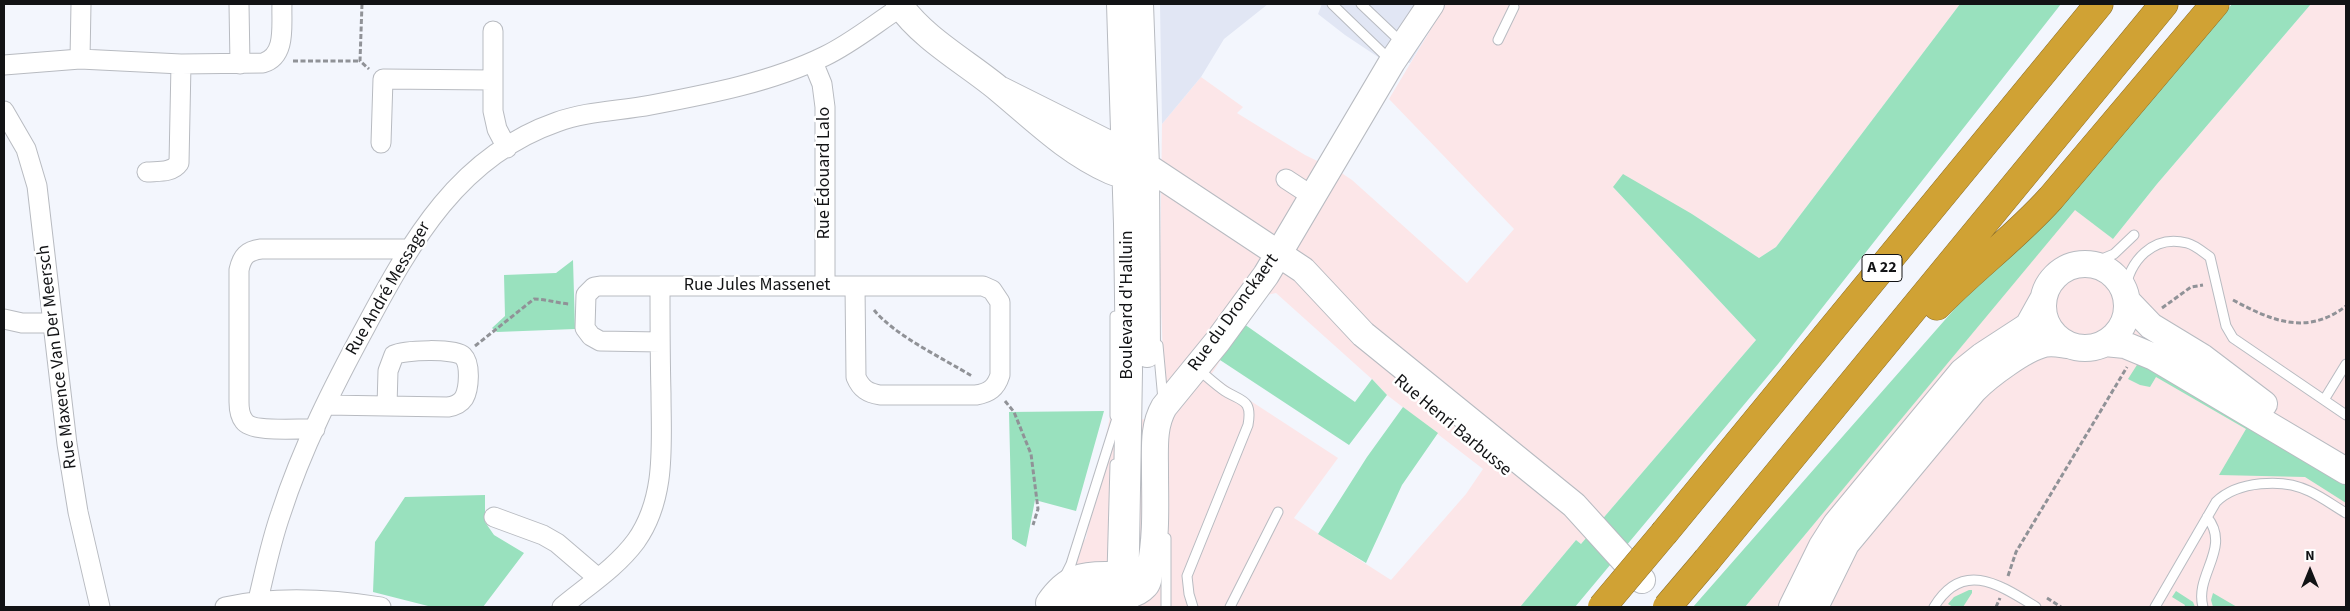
<!DOCTYPE html>
<html>
<head>
<meta charset="utf-8">
<style>
  body { margin:0 }
  #map { position:relative; width:2350px; height:611px; overflow:hidden; background:#f3f6fd; font-family:"Source Sans 3",sans-serif }
  canvas { display:block }
  .frame { position:absolute; inset:0; border:5px solid #121315; pointer-events:none }
  .north { position:absolute; left:2285px; top:546px; width:50px; height:50px; -webkit-text-stroke:4px #fff; paint-order:stroke; rotate:0deg; font-size:14px; font-weight:700; line-height:20px; text-align:center; color:#121315 }
  .north::after { content:''; display:block; margin:auto; width:18px; height:22px; background:#121315; clip-path:polygon(50% 0,100% 100%,50% 72%,0 100%) }
</style>
</head>
<body>
<div id="map">
<canvas width="2350" height="611"></canvas>
<div class="frame"></div>
<div class="north">N</div>
</div>
<script>
const context = document.querySelector('canvas').getContext('2d');
context.lineJoin = 'round';
function fillPath(path, color) { context.fillStyle = color; context.fill(path, 'evenodd'); }
function stroke(path, color, width, dash) { context.strokeStyle = color; context.lineWidth = width; context.lineCap = dash ? 'butt' : 'round'; context.setLineDash(dash || []); context.stroke(path); }
function drawText(font, color, halo, rows, align = 'center') {
  context.font = font + ' "Source Sans 3",sans-serif'; context.lineWidth = 5; context.setLineDash([]); context.textBaseline = 'middle'; context.strokeStyle = halo; context.fillStyle = color; for (const [text, x, y, turn = 0] of rows) {
    context.save(); context.translate(x, y); context.rotate((+turn || 0) * Math.PI / 180); context.textAlign = isNaN(turn) ? turn : align; if (halo) context.strokeText(text, 0, 0); context.fillText(text, 0, 0); context.restore();
  }
}
const commercial = new Path2D(`
  M1446 4H1960L1776 247 1759 258 1692 214 1613 187 1756 340 1581 544 1576 540 1520 607H1037L1086 538 1110 416 1170 422 1163 358 1160 277 1162 124 1201 77 1243 107 1237 113 1305 155 1340 172 1352 180 1467 283 1514 229 1389 99ZM1276 293 1374 381 1387 395 1483 469 1466 494 1391 580 1294 518 1338 458 1211 375 1262 296Z
  M2311 4H2346V607H1745L2075 209 2113 239 2157 184Z`);
const built = new Path2D(`
  M1160 4H1268L1224 39 1201 77 1162 124Z
  M1322 4H1446L1410 63 1378 57 1345 35 1318 14Z`);
const green = new Path2D(`
  M1960 4H2061L1778 364 1575 607H1520L1576 540 1581 544 1756 340 1613 187 1623 174 1692 214 1759 258 1776 247Z
  M2232 4H2311L2157 184 2113 239 2075 210 1745 607H1693L1958 305 2050 219Z
  M573 260 575 329 497 332 492 328 505 316 504 275 556 273Z
  M1244 324 1355 402 1372 379 1387 395 1349 445 1220 360Z
  M2142 357 2346 476V503L2305 477 2219 475 2246 429 2156 377 2150 387 2140 385 2128 379Z
  M1403 407 1438 433 1402 485 1366 563 1318 534 1367 457Z
  M1104 411 1076 511 1035 500 1026 547 1012 539 1009 412Z
  M485 495V522L494 535 524 553 483 607H432L373 592 375 542 405 497Z
  M1969 590H1972V593L1963 607H1953L1948 604 1954 597Z
  M2176 591 2193 602 2195 607H2184L2185 605 2172 597Z
  M2213 593 2237 607H2213L2211 600Z`);
const path = new Path2D(`
  M362 4 360 61 369 69
  M293 61H360
  M2233 300C2272 321 2307 336 2346 306
  M2162 308 2191 287 2203 285
  M874 310C894 335 944 359 972 376
  M475 346 534 299C546 299 556 303 569 304
  M1005 401 1014 412 1031 454 1038 509 1033 525
  M2008 576 2016 552 2127 367
  M2047 598 2061 607
  M1996 607 2000 598`);
const lane = new Path2D(`
  M1332 4 1390 60
  M1361 4 1400 41
  M1498 40 1514 7
  M2090 264 2114 254 2134 235
  M2125 292C2129 261 2153 234 2187 243 2195 245 2203 252 2210 257L2226 326 2233 338 2346 415
  M1115 316V416
  M1158 345 1163 400
  M2324 400 2346 364
  M1166 538V607
  M1112 573 1115 464
  M1064 578 1071 564 1118 415
  M1193 607 1189 594 1187 576 1248 425C1253 397 1240 402 1222 389 1214 383 1206 376 1198 369
  M1230 607 1278 512
  M1934 607C1963 559 2000 585 2036 607
  M2155 607 2216 502C2237 481 2283 478 2309 491 2322 497 2334 506 2346 513
  M2203 607C2194 575 2232 548 2207 517`);
const street = new Path2D(`
  M239 4 240 64
  M493 31V111L497 129 507 148
  M80 59 81 4
  M813 62 822 84 825 107V286
  M4 65 80 59 181 64 263 63C287 56 281 24 282 4
  M4 111 26 149 37 186 67 444 78 512 100 607
  M381 143 383 79 492 80
  M147 172C158 171 172 173 179 163L181 64
  M1286 179 1312 196
  M4 319 22 323H53
  M660 342 600 341 591 336 585 328 586 295 594 287 600 286H983L992 290 1000 302V375C996 388 989 393 976 395H880C868 393 861 389 856 377L855 286
  M326 405 448 407C455 406 460 404 464 398 469 389 471 364 463 356 455 348 404 350 394 355L388 371 387 406
  M315 429C300 428 252 433 244 421 240 416 239 408 239 402V270C242 256 247 251 261 249H409
  M494 517 543 535 557 543 598 578
  M258 600C265 571 271 541 281 513 302 448 334 385 366 326 412 240 459 156 557 122 587 111 620 111 651 105 709 94 772 82 825 56 852 43 876 23 901 7
  M225 607C275 596 330 599 381 607
  M562 607C587 586 616 568 636 541 667 497 661 443 661 393 660 357 660 321 660 286`);
const secondary = new Path2D(`
  M899 4C923 39 968 63 1000 90 1036 120 1068 152 1111 171 1120 175 1131 176 1140 172
  M1120 4 1127 224 1129 371 1125 607
  M1140 4 1146 167 1147 354
  M1001 90 1125 152 1303 270 1363 334 1574 505 1642 580
  M2043 306a42 42 0 1 1 84 0a42 42 0 1 1-84 0Z
  M2127 301 2151 326 2202 357 2264 404
  M2105 343 2125 345 2154 357 2346 471
  M1049 603C1067 577 1082 574 1112 575 1123 575 1133 575 1143 580
  M1064 607C1088 583 1125 608 1145 586 1149 582 1149 574 1150 568 1157 536 1155 503 1155 470 1155 448 1153 426 1164 407L1217 342 1266 275 1392 62 1431 4
  M1792 607 1822 546 1836 524 1962 372 1982 356 2028 326 2043 299
  M1815 607 1846 544 1974 390C1989 375 2024 349 2044 344 2052 342 2060 344 2068 345`);
const highway = new Path2D(`
  M1937 306C1974 268 2016 237 2051 198L2215 4
  M1665 532 2099 4
  M1707 560 2164 4`);
const highwayBridge = new Path2D(`
  M1602 607 1665 532
  M1667 607 1707 560`);
const shields = [
  [1882,268,40]
];
const shieldNames = [
  ["A 22",1882,268]
];
const streetNames = [
  ["Rue Édouard Lalo",825,173,-90],
  ["Rue Jules Massenet",757,286],
  ["Rue André Messager",389,289,-60],
  ["Boulevard d'Halluin",1128,305,-90],
  ["Rue du Dronckaert",1234,313,-54],
  ["Rue Maxence Van Der Meersch",58,357,-97],
  ["Rue Henri Barbusse",1452,426,40]
];
fillPath(commercial, '#fce6e8');
fillPath(built, '#e1e6f4');
fillPath(green, '#99e1be');
stroke(lane, '#b8bbc1', 11);
stroke(street, '#b8bbc1', 21);
stroke(secondary, '#b8bbc1', 28);
stroke(highway, '#8e7029', 29);
stroke(path, '#909297', 3, [5, 2.5]);
stroke(lane, '#fff', 9);
stroke(street, '#fff', 19);
stroke(secondary, '#fff', 26);
stroke(highway, '#d0a234', 28);
stroke(highwayBridge, '#8e7029', 29, []);
stroke(highwayBridge, '#d0a234', 28);
for (const [x, y, w] of shields) { const box = new Path2D(); box.roundRect(x - w / 2, y - 13.5, w, 27, 4); context.fillStyle = '#fff'; context.fill(box); stroke(box, '#121315', 1); }
drawText('bold 16px', '#121315', null, shieldNames);
drawText('18px', '#121315', '#fff', streetNames);
</script>
</body>
</html>
